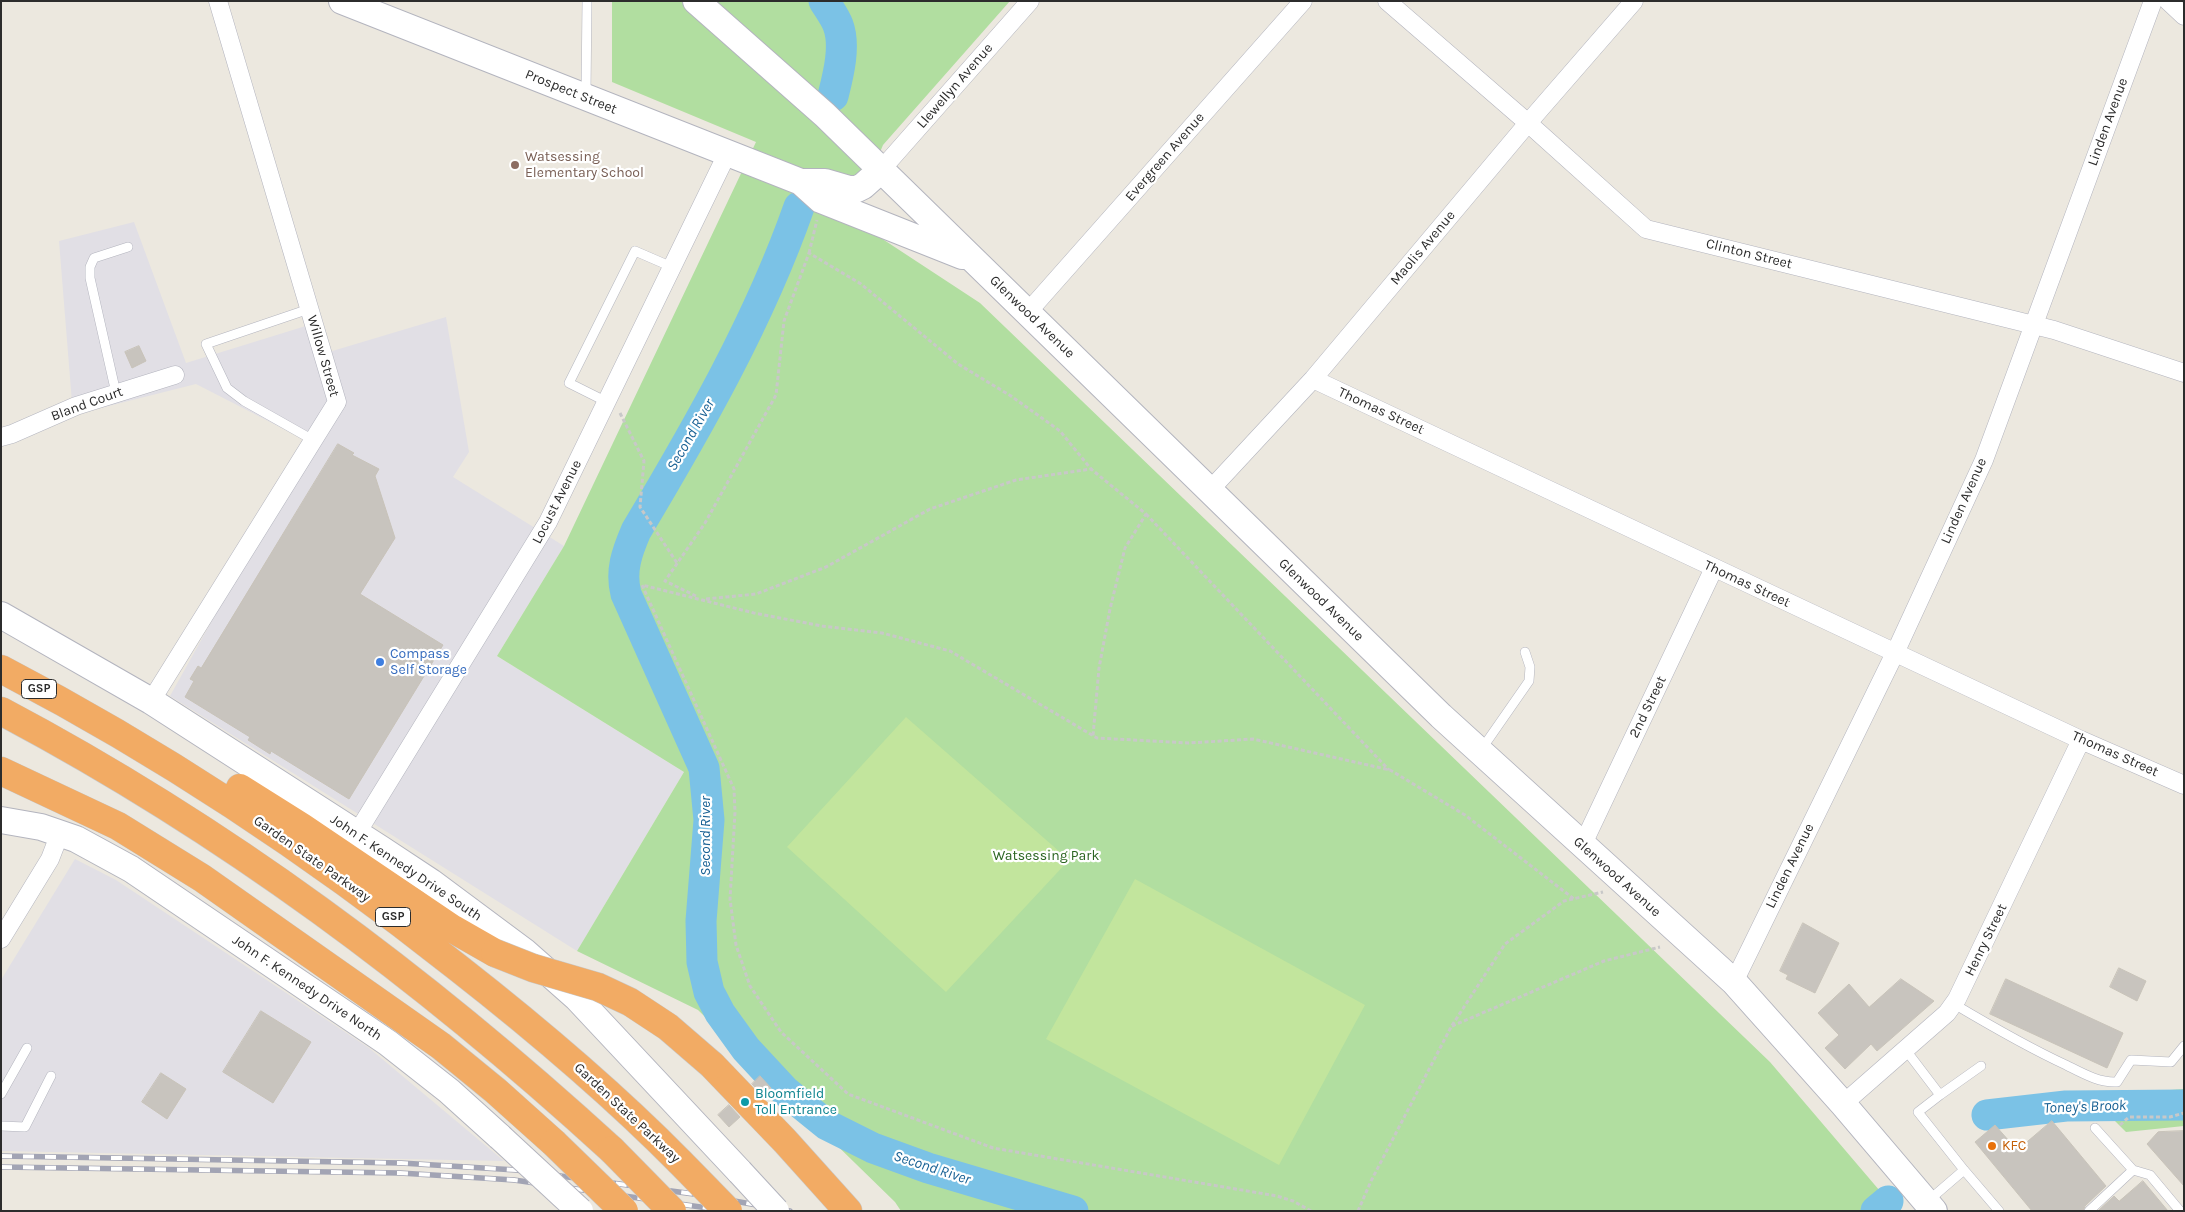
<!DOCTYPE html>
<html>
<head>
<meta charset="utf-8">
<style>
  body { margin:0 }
  #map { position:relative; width:2185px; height:1212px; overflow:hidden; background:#ece8df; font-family:Karla,sans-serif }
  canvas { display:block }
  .frame { position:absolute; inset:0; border:2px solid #2c2c2c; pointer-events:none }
</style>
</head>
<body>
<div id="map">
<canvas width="2185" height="1212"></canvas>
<div class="frame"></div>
</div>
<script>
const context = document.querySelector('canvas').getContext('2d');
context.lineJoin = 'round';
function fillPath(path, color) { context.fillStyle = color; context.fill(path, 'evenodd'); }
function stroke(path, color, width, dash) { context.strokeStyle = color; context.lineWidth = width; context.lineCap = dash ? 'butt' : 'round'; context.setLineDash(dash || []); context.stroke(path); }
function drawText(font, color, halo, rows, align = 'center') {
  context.font = font + ' Karla,sans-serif'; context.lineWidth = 4.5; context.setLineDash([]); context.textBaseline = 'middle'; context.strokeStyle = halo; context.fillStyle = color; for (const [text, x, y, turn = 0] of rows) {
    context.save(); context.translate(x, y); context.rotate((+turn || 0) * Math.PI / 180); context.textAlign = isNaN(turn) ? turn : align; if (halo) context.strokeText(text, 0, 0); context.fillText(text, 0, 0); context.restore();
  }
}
const industrial = new Path2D(`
  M134 222 186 363 309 325 319 355 446 317 469 452 453 477 564 546 497 656 684 772 577 951 170 696 311 443 196 384 73 415 59 241Z
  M75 859 116 880 369 1048 504 1161 1 1151V980Z`);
const green = new Path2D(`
  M612 1H1010L883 145 852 219 980 303 1770 1062 1897 1211H901L895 1202 698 1010 577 951 684 772 497 656 564 546 756 142 612 82Z
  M2184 1089V1126L2126 1132 2109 1115 2049 1099Z`);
const pitch = new Path2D(`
  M906 717 1069 860 946 992 787 847Z
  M1135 879 1365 1005 1279 1165 1046 1039Z`);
const river = new Path2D(`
  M824 1C829 9 835 17 838 25 846 46 838 76 833 96
  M799 207C759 321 698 427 636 531 627 552 620 571 626 594L704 768 709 820 701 921 702 962 709 992 720 1013 746 1049 785 1091 827 1125 873 1148 928 1168 1073 1211
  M1987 1115 2066 1106 2184 1105
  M1876 1211 1888 1201`);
const building = new Path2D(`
  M139 346 146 361 132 368 125 352Z
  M338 444 354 453 352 455 379 469 375 476 395 538 360 594 443 645 349 799 271 751 270 754 248 740 250 737 185 697 194 681 190 679 198 666 201 668Z
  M1803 923 1839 943 1815 993 1786 979 1788 975 1780 971Z
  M2119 968 2146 981 2137 1001 2110 987Z
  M1901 979 1934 1001 1877 1051 1871 1044 1845 1069 1825 1048 1839 1035 1818 1013 1849 984 1869 1007Z
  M2006 979 2123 1033 2107 1068 1990 1014Z
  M261 1011 311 1042 273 1103 223 1072Z
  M161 1073 186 1089 167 1119 142 1102Z
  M760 1076 771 1088 763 1096 752 1084Z
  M729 1105 740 1117 729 1127 718 1115Z
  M2052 1121 2106 1186 2085 1206 2083 1211H2032L1975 1142 1995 1125 2017 1150Z
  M2184 1131V1186L2147 1144 2158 1132Z
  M2143 1181 2168 1211H2098L2114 1196 2119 1201Z`);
const path = new Path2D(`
  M809 253 817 220
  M620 413 644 461 640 507 677 563
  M1146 514 1389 770
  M696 596 665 581 705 523 776 395 784 321 809 253 861 284 958 364 1011 396 1060 431 1091 469
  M706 599 756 594 826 567 930 509 1016 480 1091 469 1146 514 1125 548 1110 609 1099 668 1093 736
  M1452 1026 1604 961 1660 947
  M2120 1125 2129 1117H2170L2184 1113
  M1311 1211 1293 1201 1277 1196 993 1148 848 1094 781 1032 750 986 736 945 730 899 735 812 734 789 642 585 754 613 822 626 882 633 950 651 1097 738 1189 743 1253 739 1390 770 1465 815 1574 899
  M1358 1211 1371 1181 1451 1027 1505 944 1564 901 1603 892`);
const lane = new Path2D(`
  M586 93 587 1
  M309 309 206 344 227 388 244 401 313 440
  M116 393 90 278V267L94 258 128 247
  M607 402 569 383 635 251 672 267
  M1481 750 1529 681 1530 667 1525 652
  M1954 1004C1991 1026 2027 1047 2066 1065 2082 1073 2099 1083 2117 1082L2131 1060 2171 1062 2184 1046
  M1905 1049 1940 1095 1981 1066
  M1 1094 27 1048
  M1940 1095 1918 1112 1964 1170 1999 1211
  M1 1126 25 1127 51 1076
  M2095 1128 2133 1170
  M1928 1201 1964 1170
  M2089 1211 2133 1170 2150 1175 2180 1211`);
const street = new Path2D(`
  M1387 1 1528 123 1646 229 2054 330 2184 373
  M2168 1 2184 16
  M881 170 1030 1
  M1027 313 1303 1
  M1313 379 2081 740 2184 785
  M1 437 12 434 76 406 175 375
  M1209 491 1313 379 1528 123 1634 1
  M151 701 337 402 218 1
  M357 833 548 522 727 154
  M1582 846 1714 568
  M1 939 50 859 60 833
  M1734 982 1895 653 1984 460 2153 1
  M1843 1104 1947 1013 1957 999 2081 740`);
const secondary = new Path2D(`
  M342 1 801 182 821 200 962 256
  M696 1 825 115 1441 716 1734 982 1843 1104 1934 1211
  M801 182H825L849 189H857L863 186 881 170
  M1 615 151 701 381 849 431 882 525 952 577 998 740 1172
  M1 820 41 827 76 839 131 869 388 1043 449 1091 500 1137`);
const highway = new Path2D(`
  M1 669C163 753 314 854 457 967 535 1028 611 1092 680 1162
  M1 711C226 830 425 979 612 1150
  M1 771 118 826 202 878 441 1046 496 1091 554 1143
  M240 788 302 827 453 929 495 953
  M712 1065 785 1141 848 1211`);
const rail = new Path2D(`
  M1 1156 401 1163 516 1170 701 1195 790 1211
  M1 1167 400 1173 514 1180 728 1211`);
const secondaryBridge = new Path2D(`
  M500 1137 580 1211
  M740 1172 776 1211`);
const highwayBridge = new Path2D(`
  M495 953 533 968 598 987 630 1002 668 1027 712 1065
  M554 1143 624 1211
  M612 1150 672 1211
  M680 1162 728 1211`);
const markers = [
  [515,165,5,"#8d6e63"],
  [380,662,5,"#3f7fe0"],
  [745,1102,5,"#0f9aa8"],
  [1992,1146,5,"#e8710a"]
];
const shields = [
  [39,689,35],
  [393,917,35]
];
const shieldNames = [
  ["GSP",39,689],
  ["GSP",393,917]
];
const streetNames = [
  ["Llewellyn Avenue",955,86,-49],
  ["Prospect Street",571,92,22],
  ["Linden Avenue",2108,122,-70],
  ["Evergreen Avenue",1165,157,-49],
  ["Maolis Avenue",1423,248,-50],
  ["Clinton Street",1749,254,14],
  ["Glenwood Avenue",1032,317,44],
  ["Willow Street",323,356,74],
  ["Bland Court",87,404,-20],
  ["Thomas Street",1381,411,25],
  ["Linden Avenue",1964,501,-66],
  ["Locust Avenue",557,502,-63],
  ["Thomas Street",1747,584,25],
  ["Glenwood Avenue",1321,600,44],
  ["2nd Street",1648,707,-64],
  ["Thomas Street",2115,754,24],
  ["Garden State Parkway",312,859,35],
  ["Linden Avenue",1790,866,-64],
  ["John F. Kennedy Drive South",406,868,34],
  ["Glenwood Avenue",1617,877,42],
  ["Henry Street",1986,940,-64],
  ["John F. Kennedy Drive North",307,988,34],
  ["Garden State Parkway",627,1113,43]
];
const educationNames = [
  ["Watsessing",525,157],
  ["Elementary School",525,173]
];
const shopNames = [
  ["Compass",390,654],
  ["Self Storage",390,670]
];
const parkNames = [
  ["Watsessing Park",1046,856]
];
const cultureNames = [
  ["Bloomfield",755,1094],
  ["Toll Entrance",755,1110]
];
const foodNames = [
  ["KFC",2002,1146]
];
const waterNames = [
  ["Second River",691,435,-60],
  ["Second River",706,836,-90],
  ["Toney's Brook",2085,1107,-2],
  ["Second River",932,1168,18]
];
fillPath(industrial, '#e1dfe5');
fillPath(green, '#b1dea0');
fillPath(pitch, '#c2e59d');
stroke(river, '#7bc2e6', 31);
fillPath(building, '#c8c4be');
stroke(building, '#c8c3b9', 1);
stroke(lane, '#b3b4be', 10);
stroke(street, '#b3b4be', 19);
stroke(secondary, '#b3b4be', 28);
stroke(highway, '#c8c8c8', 29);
stroke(path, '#c8c8c8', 3, [4, 2.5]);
stroke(lane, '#fff', 9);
stroke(street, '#fff', 18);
stroke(secondary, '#fff', 26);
stroke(highway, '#f2ab64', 28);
stroke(rail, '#a2a4b4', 5.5);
stroke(rail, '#fff', 4, [11]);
stroke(secondaryBridge, '#b3b4be', 28, []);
stroke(highwayBridge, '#c8c8c8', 29, []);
stroke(secondaryBridge, '#fff', 26);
stroke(highwayBridge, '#f2ab64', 28);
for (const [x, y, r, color] of markers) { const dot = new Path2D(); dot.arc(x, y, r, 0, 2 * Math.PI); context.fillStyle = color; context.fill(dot); stroke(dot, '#fff', 2); }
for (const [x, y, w] of shields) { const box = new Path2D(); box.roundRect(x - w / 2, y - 9.5, w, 19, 4); context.fillStyle = '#fff'; context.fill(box); stroke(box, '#2c2c2c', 1); }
drawText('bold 12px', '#2c2c2c', null, shieldNames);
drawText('14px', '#2c2c2c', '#fff', streetNames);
drawText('14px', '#785e54', '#fff', educationNames, 'left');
drawText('14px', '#366cbe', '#fff', shopNames, 'left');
drawText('14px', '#2a6420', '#fff', parkNames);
drawText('14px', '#0d838f', '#fff', cultureNames, 'left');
drawText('14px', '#c56008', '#fff', foodNames, 'left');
drawText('italic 15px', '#186194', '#fff', waterNames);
</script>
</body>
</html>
